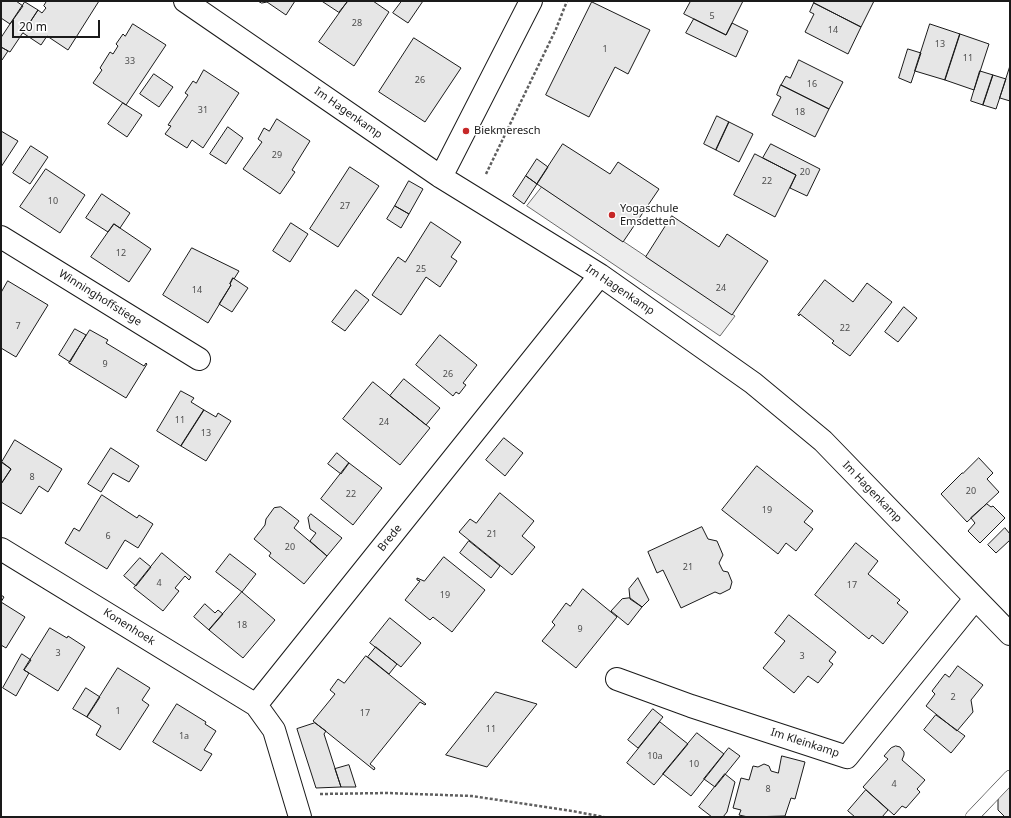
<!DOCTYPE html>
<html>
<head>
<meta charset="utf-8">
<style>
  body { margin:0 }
  #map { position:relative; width:1011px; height:818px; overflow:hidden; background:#fff; font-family:"Noto Sans",sans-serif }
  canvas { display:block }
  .frame { position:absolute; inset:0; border:2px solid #1a1a1a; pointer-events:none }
  .scale { position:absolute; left:12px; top:20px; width:88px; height:18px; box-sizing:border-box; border:2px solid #1a1a1a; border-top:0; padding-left:5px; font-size:12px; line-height:14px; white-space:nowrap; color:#1a1a1a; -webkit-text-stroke:3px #fff; paint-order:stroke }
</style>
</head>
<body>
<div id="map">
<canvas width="1011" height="818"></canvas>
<div class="frame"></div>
<div class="scale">20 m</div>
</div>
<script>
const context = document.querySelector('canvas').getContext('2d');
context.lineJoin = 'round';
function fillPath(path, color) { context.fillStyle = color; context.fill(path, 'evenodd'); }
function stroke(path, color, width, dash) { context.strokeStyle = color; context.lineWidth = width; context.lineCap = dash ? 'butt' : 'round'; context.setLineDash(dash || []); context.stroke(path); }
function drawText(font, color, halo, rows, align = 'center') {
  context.font = font + ' "Noto Sans",sans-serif'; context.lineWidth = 3; context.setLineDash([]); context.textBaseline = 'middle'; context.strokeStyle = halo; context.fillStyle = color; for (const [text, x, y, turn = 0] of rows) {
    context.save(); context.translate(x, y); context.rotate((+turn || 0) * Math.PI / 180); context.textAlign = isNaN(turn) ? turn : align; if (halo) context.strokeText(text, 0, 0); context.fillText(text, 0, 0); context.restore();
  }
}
const built = new Path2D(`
  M542 187 735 316 720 336 527 206Z`);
const building = new Path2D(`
  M1 1H16L23 6 10 24 1 18Z
  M47 1H99L68 50 47 36 41 45 23 33 38 10 42 13 46 8 44 6Z
  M258 1H295L286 15 267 2 262 3Z
  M322 1H348L339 12Z
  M348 1H373L389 12 354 66 319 42Z
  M402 1H423L408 23 393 13Z
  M691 1H743L726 35 684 14Z
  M815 1H874L861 27 814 3Z
  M25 2 38 10 10 52 1 47V38Z
  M592 2 650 30 628 74 615 67 589 117 546 95Z
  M814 3 861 27 848 54 805 32 814 14 810 12Z
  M694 19 726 35 732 23 748 31 736 57 686 33Z
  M133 24 166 45 126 105 93 83 102 70 100 68 110 52 113 54 118 46 116 44 123 34 125 36Z
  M930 24 960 34 945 80 915 71Z
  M960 34 989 44 974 90 945 80Z
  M414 38 461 68 425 122 379 92Z
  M1 47 8 51 2 60 1 59Z
  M908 49 921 53 911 83 899 78Z
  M799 60 843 82 829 109 781 85 786 76 790 78Z
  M1010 66V101L1000 98Z
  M204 70 239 93 203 148 192 140 187 148 165 134 171 126 168 125 188 95 185 93 193 81 196 83Z
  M980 71 993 75 983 105 971 101Z
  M154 74 173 87 159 107 140 94Z
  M993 75 1006 79 996 109 983 105Z
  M781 85 829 109 815 137 772 115 781 97 777 95Z
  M123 103 142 115 127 137 108 124Z
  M717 116 729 122 716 150 704 144Z
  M277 119 310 141 292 170 295 172 280 194 243 169 262 142 258 139 264 128 269 131Z
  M729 122 753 134 739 162 716 150Z
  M228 127 243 138 226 164 210 154Z
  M1 131 18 141 1 167Z
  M563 144 610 174 618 162 659 189 623 242 537 184Z
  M771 144 820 169 807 196 790 188 796 175 763 158Z
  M31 146 48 157 30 184 13 173Z
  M755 154 796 175 775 217 734 195Z
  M537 159 548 167 537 184 526 176Z
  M350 167 379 186 338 247 310 229Z
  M46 169 85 195 60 233 20 207Z
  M526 176 537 184 524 204 513 196Z
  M409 181 423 189 409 214 395 206Z
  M102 194 130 213 120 228 114 224 108 232 86 218Z
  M395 206 409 214 401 228 387 219Z
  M672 216 719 247 727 234 768 261 732 315 646 257Z
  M431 222 461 242 451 257 457 261 440 287 426 277 401 315 372 295 398 257 405 262Z
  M291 223 308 234 290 262 273 251Z
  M114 224 151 249 129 282 91 257Z
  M192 248 239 271 234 279 233 278 230 284 231 285 208 323 163 295Z
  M233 278 248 288 232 312 219 304 231 285 230 284Z
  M825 280 853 302 867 283 892 302 850 356 832 343 834 341 800 314 799 316 798 315Z
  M8 281 48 305 16 357 1 348V293Z
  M356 290 369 300 345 331 332 322Z
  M904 307 917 318 898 342 885 332Z
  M75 329 86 335 70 362 59 355Z
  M90 330 108 340 106 343 144 366 146 363 147 364 126 398 69 363Z
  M440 335 477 365 463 383 466 385 459 394 456 392 453 396 416 365Z
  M404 379 440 408 426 425 390 396Z
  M373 382 430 428 400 465 343 419Z
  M181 391 194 398 191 402 204 410 181 446 157 431Z
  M204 410 216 417 218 413 231 421 206 461 181 446Z
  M504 438 523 453 505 476 486 460Z
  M15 440 62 469 48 492 39 486 21 514 1 502V484L11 469 2 462Z
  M111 448 139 466 129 482 113 473 101 492 88 484Z
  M337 453 349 463 341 474 328 464Z
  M979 458 993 473 987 479 999 492 967 522 941 494 962 473H963Z
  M1 462 11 469 1 484Z
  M349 463 382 488 353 525 321 499Z
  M757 466 813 511 804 522 813 529 796 551 786 543 778 554 722 510Z
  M500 493 534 521 522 536 535 547 512 575 459 532 470 519 476 523Z
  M102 495 137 518 139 515 153 524 138 548 125 540 107 569 65 543 74 528 79 531Z
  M987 504 991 507 993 506 1005 518 980 543 968 531 975 523 971 518Z
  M281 507 299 521 294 528 327 556 304 584 269 556 271 553 254 539 265 525 266 519 274 508Z
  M311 514 342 538 327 556 310 541 316 533 310 529 308 518Z
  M702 527 708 539 717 541 723 555 719 563 723 571 728 572 732 582 730 589 720 594 715 592 681 608 663 570 657 573 648 552Z
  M1005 528 1010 534V540L996 553 988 545Z
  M469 541 500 566 491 578 460 553Z
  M856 543 878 561 868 574 900 600 897 603 908 612 883 644 872 635 869 639 815 595Z
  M162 553 191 577 189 580 185 576 175 588 179 591 163 611 134 588Z
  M230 554 256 574 242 592 216 572Z
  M444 557 485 590 452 632 433 617 430 620 405 600 420 581 417 580V578L424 581Z
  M140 558 151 567 136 586 124 576Z
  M638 578 649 600 642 607 630 599 629 589Z
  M583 589 617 617 576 668 542 641 555 625 552 622 566 603 570 606Z
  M242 592 275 620 243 658 209 630Z
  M1 595 4 597 1 602 25 617 6 648 1 645Z
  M630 598 642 607 628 625 611 611 622 599Z
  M205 604 215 613 218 610 223 614 209 630 194 617Z
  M789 615 836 652 829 661 833 664 818 683 808 676 794 693 763 668 785 641 775 633Z
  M390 618 421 643 401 667 370 643Z
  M50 628 67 638 68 636 85 647 58 691 24 670Z
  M376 647 397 664 389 674 368 657Z
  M22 654 31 660 24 670 29 673 16 696 3 688Z
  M366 656 426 704 425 705 420 702 370 764 375 768 374 770 313 721 335 694 330 690 338 679 344 683Z
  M958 666 983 685 971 700 973 712 957 731 926 706 935 694 932 691 945 674 949 677Z
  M118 668 150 688 142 700 149 705 120 750 96 735 101 726 87 717Z
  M86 688 100 697 87 717 73 709Z
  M496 692 537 704 487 767 446 755Z
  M177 704 206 722 205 724 216 731 204 750 212 754 201 771 153 742Z
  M653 709 663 717 638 748 628 740Z
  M936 715 965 736 951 753 924 730Z
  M660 722 688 744 654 785 627 763Z
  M315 723 326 731 324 734 341 787 316 788 297 729Z
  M697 733 724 754 691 796 663 774Z
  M896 746 900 747 904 752V755L902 760 925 780 917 789 920 792 906 808 902 806 894 815 863 787 888 759 884 756 891 748Z
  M729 748 740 756 715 787 704 779Z
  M782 756 805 762 795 799 791 798 785 816 748 817 739 815 741 810 733 808 741 778 749 780 753 766 758 767 764 764 769 766 771 771 778 773Z
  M349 765 356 787H341L335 769Z
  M725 774 735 782 727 812 723 817H712L699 807Z
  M1010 786V817H1005L998 810V798Z
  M866 790 888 810 882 817H855L848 811Z`);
const path = new Path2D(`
  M486 174 556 29 567 1
  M320 794 387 793 472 796 572 811 604 817`);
const service = new Path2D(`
  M972 817 1010 777`);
const minor = new Path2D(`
  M185 1 441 177 600 275 753 383 823 441 1010 634
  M441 177 531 1
  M1 237 199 359
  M1 549 256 705
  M617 679 691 706 847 757 975 599
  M300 817 274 730 256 705 600 275`);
const markers = [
  [466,131,4,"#c62828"],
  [612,215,4,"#c62828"]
];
const numberNames = [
  ["5",712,16],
  ["28",357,23],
  ["14",833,30],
  ["13",940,44],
  ["1",605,49],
  ["11",968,58],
  ["33",130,61],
  ["26",420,80],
  ["16",812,84],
  ["31",203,110],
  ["18",800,112],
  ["29",277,155],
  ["20",805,172],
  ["22",767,181],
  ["10",53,201],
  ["27",345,206],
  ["12",121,253],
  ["25",421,269],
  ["24",721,288],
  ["14",197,290],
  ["7",18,326],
  ["22",845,328],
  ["9",105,364],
  ["26",448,374],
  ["11",180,420],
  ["24",384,422],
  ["13",206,433],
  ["8",32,477],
  ["20",971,491],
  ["22",351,494],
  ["19",767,510],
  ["21",492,534],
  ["6",108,536],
  ["20",290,547],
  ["21",688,567],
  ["4",159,583],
  ["17",852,585],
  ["19",445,595],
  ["18",242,625],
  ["9",580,629],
  ["3",58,653],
  ["3",802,656],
  ["2",953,697],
  ["1",118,711],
  ["17",365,713],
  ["11",491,729],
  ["1a",184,736],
  ["10a",655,756],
  ["10",694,764],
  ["4",894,784],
  ["8",768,789]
];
const streetNames = [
  ["Im Hagenkamp",348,113,35],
  ["Im Hagenkamp",620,290,34],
  ["Winninghoffstiege",100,298,32],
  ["Im Hagenkamp",872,492,46],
  ["Brede",390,538,-51],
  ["Konenhoek",129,627,32],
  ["Im Kleinkamp",805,743,18]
];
const poiNames = [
  ["Biekmeresch",474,131],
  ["Yogaschule",620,209],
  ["Emsdetten",620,222]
];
fillPath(built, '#ededed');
stroke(built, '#6a6a6a', 1);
fillPath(building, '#e6e6e6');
stroke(building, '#1a1a1a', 1);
stroke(service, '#1a1a1a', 14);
stroke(minor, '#1a1a1a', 24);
stroke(path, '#5f5f5f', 2.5, [3, 2]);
stroke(service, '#fff', 13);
stroke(minor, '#fff', 22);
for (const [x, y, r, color] of markers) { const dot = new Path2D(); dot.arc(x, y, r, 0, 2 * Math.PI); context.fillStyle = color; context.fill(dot); stroke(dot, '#fff', 1.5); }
drawText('9px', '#4d4d4d', null, numberNames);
drawText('11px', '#1a1a1a', '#fff', streetNames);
drawText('11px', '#1a1a1a', '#fff', poiNames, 'left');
</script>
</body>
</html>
